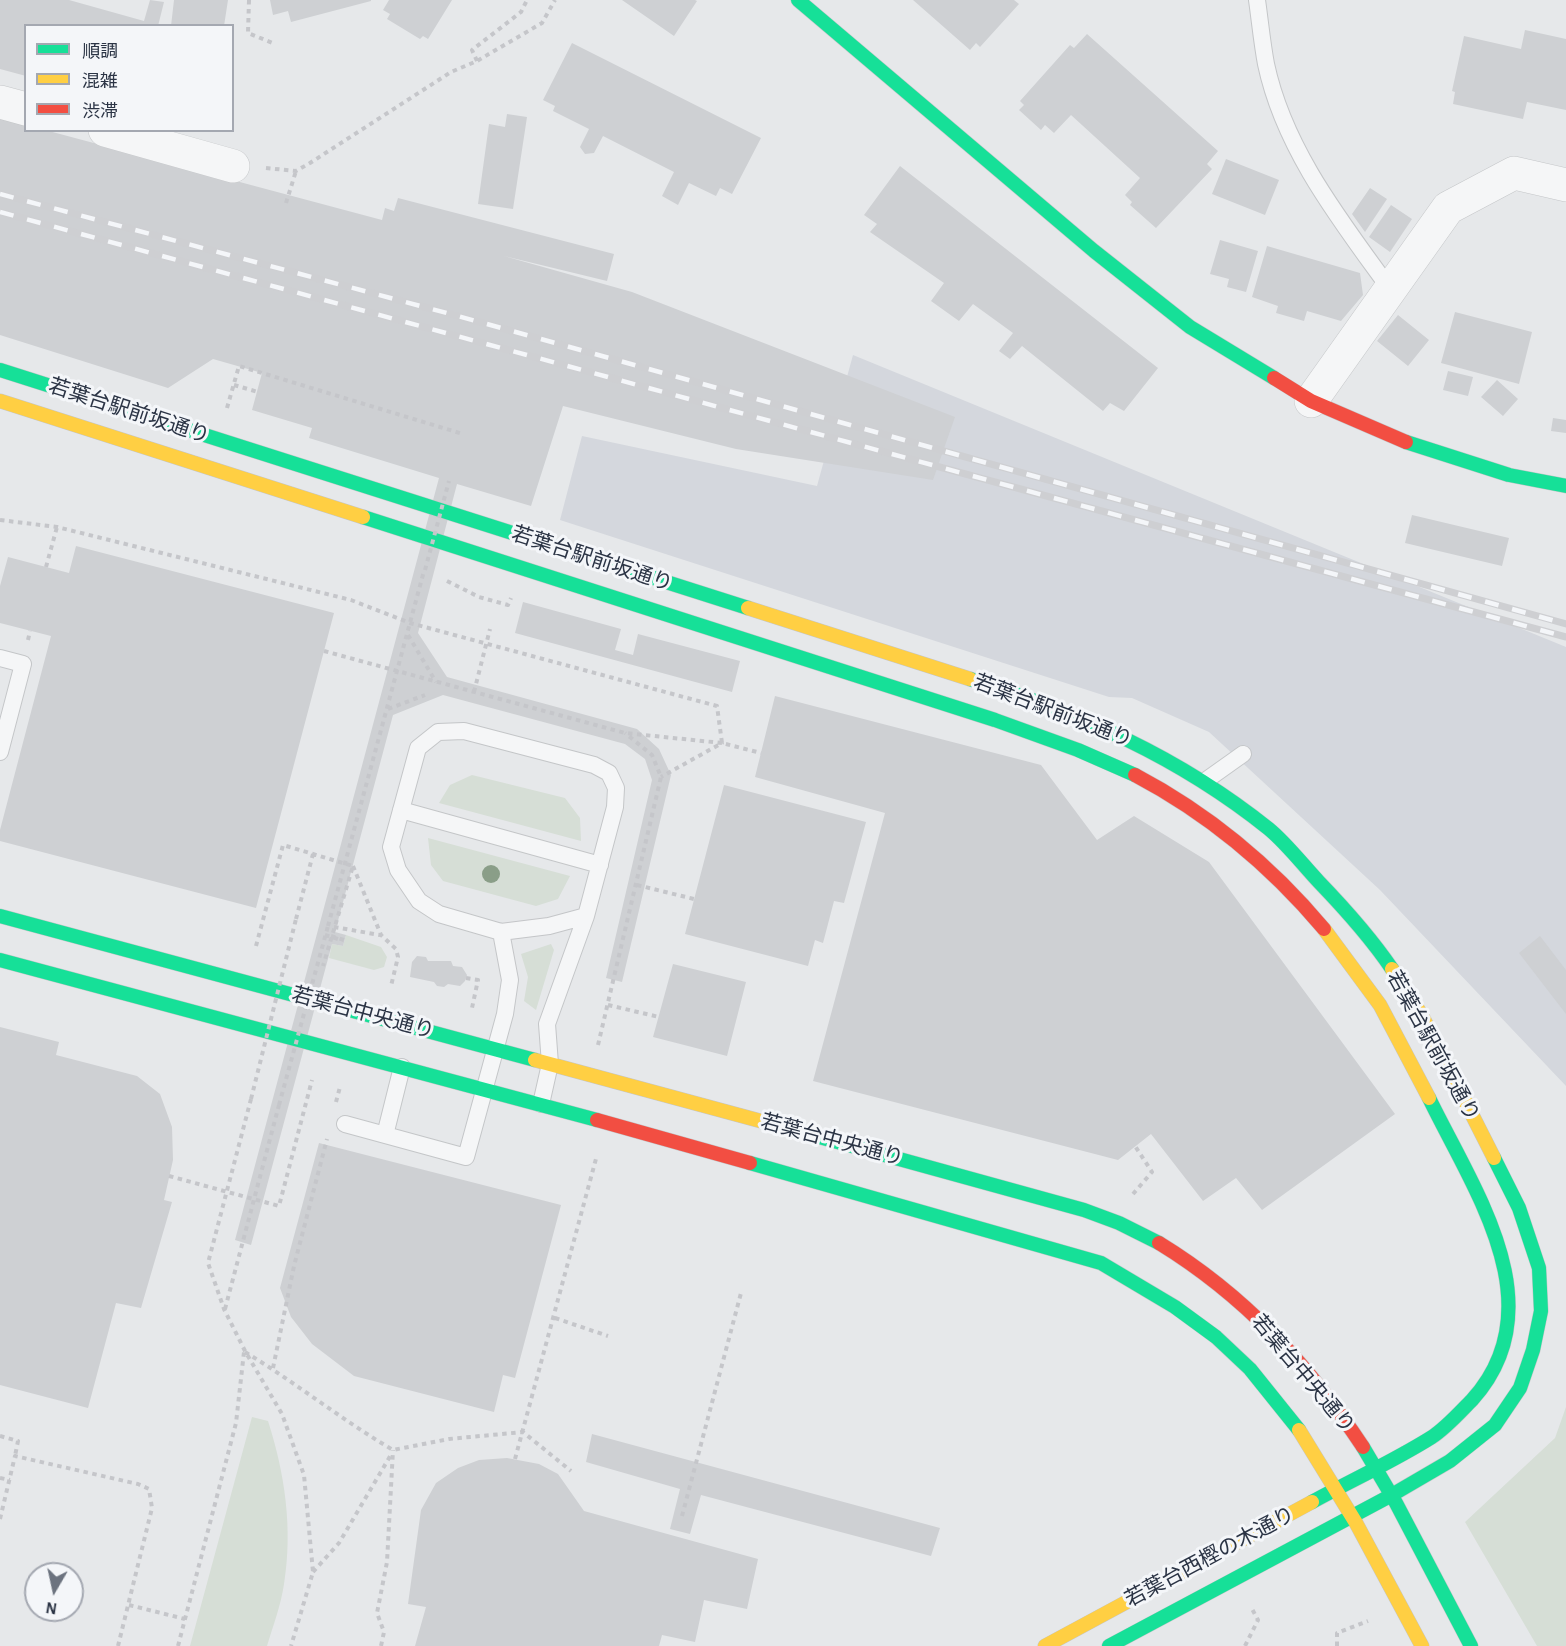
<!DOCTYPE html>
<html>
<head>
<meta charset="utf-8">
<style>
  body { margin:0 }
  #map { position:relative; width:1566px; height:1646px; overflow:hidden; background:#e6e8ea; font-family:"Alegreya Sans","Noto Sans JP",sans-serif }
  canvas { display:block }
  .legend { position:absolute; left:24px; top:24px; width:210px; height:108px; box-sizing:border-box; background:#f4f6f9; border:2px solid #a4a8b1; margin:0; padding:8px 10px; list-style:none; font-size:18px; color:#2b3445 }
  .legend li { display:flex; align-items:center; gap:12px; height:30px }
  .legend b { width:30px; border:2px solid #a4a8b1 }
  .north { position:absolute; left:24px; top:1562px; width:60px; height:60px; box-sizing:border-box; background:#f4f6f9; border:2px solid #a4a8b1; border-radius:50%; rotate:189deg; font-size:16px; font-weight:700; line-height:24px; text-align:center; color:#2b3445 }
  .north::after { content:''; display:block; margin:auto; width:21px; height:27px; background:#6c737f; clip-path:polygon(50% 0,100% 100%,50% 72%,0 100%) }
</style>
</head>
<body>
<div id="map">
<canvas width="1566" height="1646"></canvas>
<ul class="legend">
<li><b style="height:8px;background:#16e098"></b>順調</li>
<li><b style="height:8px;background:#ffcf43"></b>混雑</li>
<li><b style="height:8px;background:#f24e42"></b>渋滞</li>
</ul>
<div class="north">N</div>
</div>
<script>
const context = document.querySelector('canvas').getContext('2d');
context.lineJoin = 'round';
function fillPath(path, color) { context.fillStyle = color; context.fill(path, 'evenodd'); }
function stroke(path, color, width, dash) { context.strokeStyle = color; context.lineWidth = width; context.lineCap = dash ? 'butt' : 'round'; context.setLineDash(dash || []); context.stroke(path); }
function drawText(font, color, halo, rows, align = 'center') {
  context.font = font + ' "Alegreya Sans","Noto Sans JP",sans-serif'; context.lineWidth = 6; context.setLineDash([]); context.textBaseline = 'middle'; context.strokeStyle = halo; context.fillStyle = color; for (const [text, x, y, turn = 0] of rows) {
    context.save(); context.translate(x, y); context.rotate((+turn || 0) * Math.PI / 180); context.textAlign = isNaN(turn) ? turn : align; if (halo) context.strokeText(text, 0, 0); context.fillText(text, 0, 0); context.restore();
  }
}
const built = new Path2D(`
  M853 355 1566 647V1086L1380 890 1209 732 1132 698 1109 697 560 520 582 436 817 486Z`);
const green = new Path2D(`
  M472 775 565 798 580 818 581 841 439 803 450 785Z
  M428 838 570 876 558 899 536 906 443 881 431 865Z
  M346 935 381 947 387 957 384 967 374 970 329 958 332 944 343 946Z
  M551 944 554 950 536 1010 524 1001 528 977 521 954Z
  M1566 1407V1646H1537L1465 1522 1555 1438Z
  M252 1417 268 1421C285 1474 293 1529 284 1584 281 1605 273 1626 267 1646H190Z`);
const building = new Path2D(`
  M0 0H69L144 21 150 0 164 2 158 26H26V76L0 69Z
  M174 0H228L224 26H171Z
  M270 0H371V1L291 22 288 11 273 15Z
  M389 0H452L428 39 423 36 420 39 387 19 390 14 383 10Z
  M622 0H695L697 1 674 36Z
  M913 0H1014L1019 4 980 47 976 43 970 50Z
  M1525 30 1566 39V110L1527 102 1523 119 1453 104 1455 92 1452 91 1464 36 1521 49Z
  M1087 34 1218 151 1207 164 1212 169 1156 228 1130 205 1132 202 1125 195 1140 178 1071 115 1054 133 1045 125 1041 130 1019 110 1024 105 1020 101 1070 45 1074 48Z
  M572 43 761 138 732 194 720 188 716 196 689 183 678 205 662 196 674 172 603 136 594 153 585 154 580 147 589 129 553 111 555 106 543 100Z
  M507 114 527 117 513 209 478 204 489 124 505 127Z
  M0 119 26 125V130H45L382 220 385 208 394 211 398 198 614 254 607 281 504 256 632 292 955 417 933 480 736 449 563 406 531 506 457 484 418 633 447 677 637 729 659 749 671 775 622 982 606 978 652 780 645 759 625 744 443 695 393 715 335 932 346 935 343 946 332 944 251 1245 235 1240 439 478 309 438 312 428 252 410 262 373 213 359 168 388 0 335Z
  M1226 159 1279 180 1265 215 1212 194Z
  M900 166 1158 368 1124 411 1110 403 1103 411 1022 346 1010 359 999 351 1013 333 973 304 959 321 931 301 944 283 870 232 877 224 864 215Z
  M1370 188 1387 199 1365 232 1352 214Z
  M1391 205 1412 219 1390 252 1369 237Z
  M1220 240 1258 251 1246 292 1227 287 1229 279 1210 274Z
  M1267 246 1360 273 1363 295 1341 321 1307 311 1304 321 1276 313 1278 306 1252 297Z
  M1455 312 1532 332 1519 384 1441 363Z
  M1398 315 1429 340 1408 366 1377 341Z
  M1448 371 1473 377 1468 396 1443 390Z
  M1497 380 1518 399 1503 416 1481 397Z
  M1553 418 1566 420V433L1551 431Z
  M1412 515 1509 538 1502 566 1405 543Z
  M76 546 334 613 256 908 0 841V830L51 636 0 623V586L8 557 69 573Z
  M523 602 621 629 615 650 633 655 638 634 740 661 732 692 515 633Z
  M775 696 1041 765 1097 840 1134 816 1209 862 1395 1114 1262 1210 1236 1178 1203 1201 1151 1134 1118 1160 813 1081 885 813 755 777Z
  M724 785 866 822 844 903 834 901 823 943 815 940 808 966 685 934Z
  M1540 936 1566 970V1014L1519 953Z
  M417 956 426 957 428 961H451L453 966 462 967 467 975 465 981 460 986 448 984 444 987 437 986 434 982 410 977 412 962Z
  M673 964 746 982 727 1056 653 1037Z
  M0 1027 59 1042 56 1055 137 1076 160 1094 172 1127 173 1160 164 1200 172 1202 141 1308 116 1303 88 1408 0 1385Z
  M319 1143 561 1205 515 1378 503 1375 494 1412 354 1376 312 1344 291 1317 280 1288Z
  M592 1434 940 1528 931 1556 701 1495 690 1534 670 1529 680 1489 586 1462Z
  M507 1458 539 1464 558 1474 584 1511 758 1559 747 1609 704 1600 695 1642 662 1635 659 1646H415L426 1607 408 1604 421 1510 436 1483 458 1468 479 1460Z`);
const path = new Path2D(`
  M249 0 248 33 275 44
  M477 61 472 50 521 12 527 0
  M266 168 296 171 310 163 451 72 477 61 542 23 555 0
  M286 203 296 171
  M234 385 258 392
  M227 408 239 366 463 434
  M0 520 57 527 351 600 410 623 717 706 722 743 761 753
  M46 567 57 527
  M447 581 479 597 508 605 511 598
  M408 635 436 682
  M28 640 30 631
  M324 651 625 733 722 743 661 777
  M474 692 490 629
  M388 709 425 695
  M353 866 381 935 396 949 398 957 391 986
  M637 885 694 899
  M296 919 313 854
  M328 926 424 571
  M334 927 380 935
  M331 936 344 940
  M256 946 283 845 353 866 323 966
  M466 978 478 980 472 1008
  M608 1005 659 1017
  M598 1045 661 777 652 755 625 733
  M251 1099 208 1263 224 1309 245 1351 282 1414 304 1475 313 1572 291 1646
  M336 1102 340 1087
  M169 1176 279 1206 312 1080
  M1133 1194 1152 1172 1135 1146
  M225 1309 279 1105
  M555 1318 608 1336
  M245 1352C296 1383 342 1420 393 1450L449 1439 523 1432 571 1471
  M273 1368 294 1266 327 1139
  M0 1436 18 1441 15 1456
  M515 1459 597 1155
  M0 1478 10 1480
  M682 1516 741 1293
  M0 1519 15 1456 138 1484 149 1489 152 1508 118 1646
  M313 1572 339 1543 392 1453
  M129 1605 185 1619
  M178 1646 236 1423 244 1352
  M381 1646 384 1632 377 1613 387 1562 393 1450
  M1245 1646 1258 1620 1251 1607
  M1337 1646V1633L1368 1621`);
const lane = new Path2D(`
  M1257 0C1260 21 1262 43 1266 64 1284 149 1340 220 1390 289
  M0 658 23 664 0 752
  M1205 781 1243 754
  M401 810 600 865
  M501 932 549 926 586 916
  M345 1124 466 1157 505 1014 510 980 501 932 439 914 419 901 398 870 391 847 418 748 438 732 464 731 594 765 609 773 616 788 615 807 586 916 547 1024 550 1064 541 1104
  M385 1135 402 1067`);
const street = new Path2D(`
  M0 102 26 109
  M105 130 233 166
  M1311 401 1448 208 1514 173 1566 185`);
const fast = new Path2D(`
  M798 0 1094 251 1190 327 1274 378
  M0 370 748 608
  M1406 442 1509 475 1566 486
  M363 517 995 720 1078 750 1135 775
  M970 679C1081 714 1178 756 1269 829 1287 844 1303 865 1319 882 1345 909 1371 938 1392 969
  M0 916 535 1060
  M0 960 597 1120
  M794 1130 1084 1210 1119 1223 1159 1243
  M750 1163 1101 1263 1175 1307 1216 1337 1250 1369 1299 1430
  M1363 1447 1396 1503 1471 1646
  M1312 1502C1352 1480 1394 1461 1432 1437 1447 1427 1460 1412 1472 1400 1557 1306 1473 1189 1429 1098
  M1109 1646 1390 1496 1450 1461 1495 1425 1520 1388 1533 1350 1541 1311 1539 1268 1519 1208 1494 1158`);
const slow = new Path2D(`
  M0 401 363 517
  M748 608 970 679
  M1324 929 1380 1005 1429 1098
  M1392 969 1421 1014 1494 1158
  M535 1060 794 1130
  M1299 1430 1356 1523 1422 1646
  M1045 1646 1312 1502`);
const jam = new Path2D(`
  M1274 378 1311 401 1406 442
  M1135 775C1207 813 1272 867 1324 929
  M597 1120 750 1163
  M1159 1243C1244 1295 1308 1364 1363 1447`);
const rail = new Path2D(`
  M0 194 458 316 1566 624
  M0 212 1566 637`);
const pathBridge = new Path2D(`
  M425 570 449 481
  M325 935 338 939
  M251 1099 296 919
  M279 1105 328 926`);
const trees = [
  [491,874]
];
const streetNames = [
  ["若葉台駅前坂通り",129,411,18],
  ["若葉台駅前坂通り",592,559,18],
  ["若葉台駅前坂通り",1053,711,21],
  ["若葉台中央通り",363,1013,15],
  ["若葉台駅前坂通り",1433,1046,61],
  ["若葉台中央通り",832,1140,15],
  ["若葉台中央通り",1303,1374,50],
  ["若葉台西樫の木通り",1210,1557,-28]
];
fillPath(built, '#d4d7dd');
fillPath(green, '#d6ded6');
fillPath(building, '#ced0d3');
stroke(lane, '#c4c6c8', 18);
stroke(street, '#c4c6c8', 34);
stroke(fast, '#c4c6c8', 15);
stroke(slow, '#c4c6c8', 15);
stroke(jam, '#c4c6c8', 15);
stroke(path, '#c5c6ca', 4, [4.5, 4.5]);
stroke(lane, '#f5f6f7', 16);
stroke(street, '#f5f6f7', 33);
stroke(fast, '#16e098', 14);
stroke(slow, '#ffcf43', 14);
stroke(jam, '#f24e42', 14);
stroke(rail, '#cecfd2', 7);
stroke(rail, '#f4f6f9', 4.5, [14]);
stroke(pathBridge, '#c5c6ca', 4, [4.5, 4.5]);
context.fillStyle = '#8a9e88';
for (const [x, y] of trees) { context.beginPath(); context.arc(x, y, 9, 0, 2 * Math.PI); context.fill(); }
drawText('21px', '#2b3445', '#f4f6f9', streetNames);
</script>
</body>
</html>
